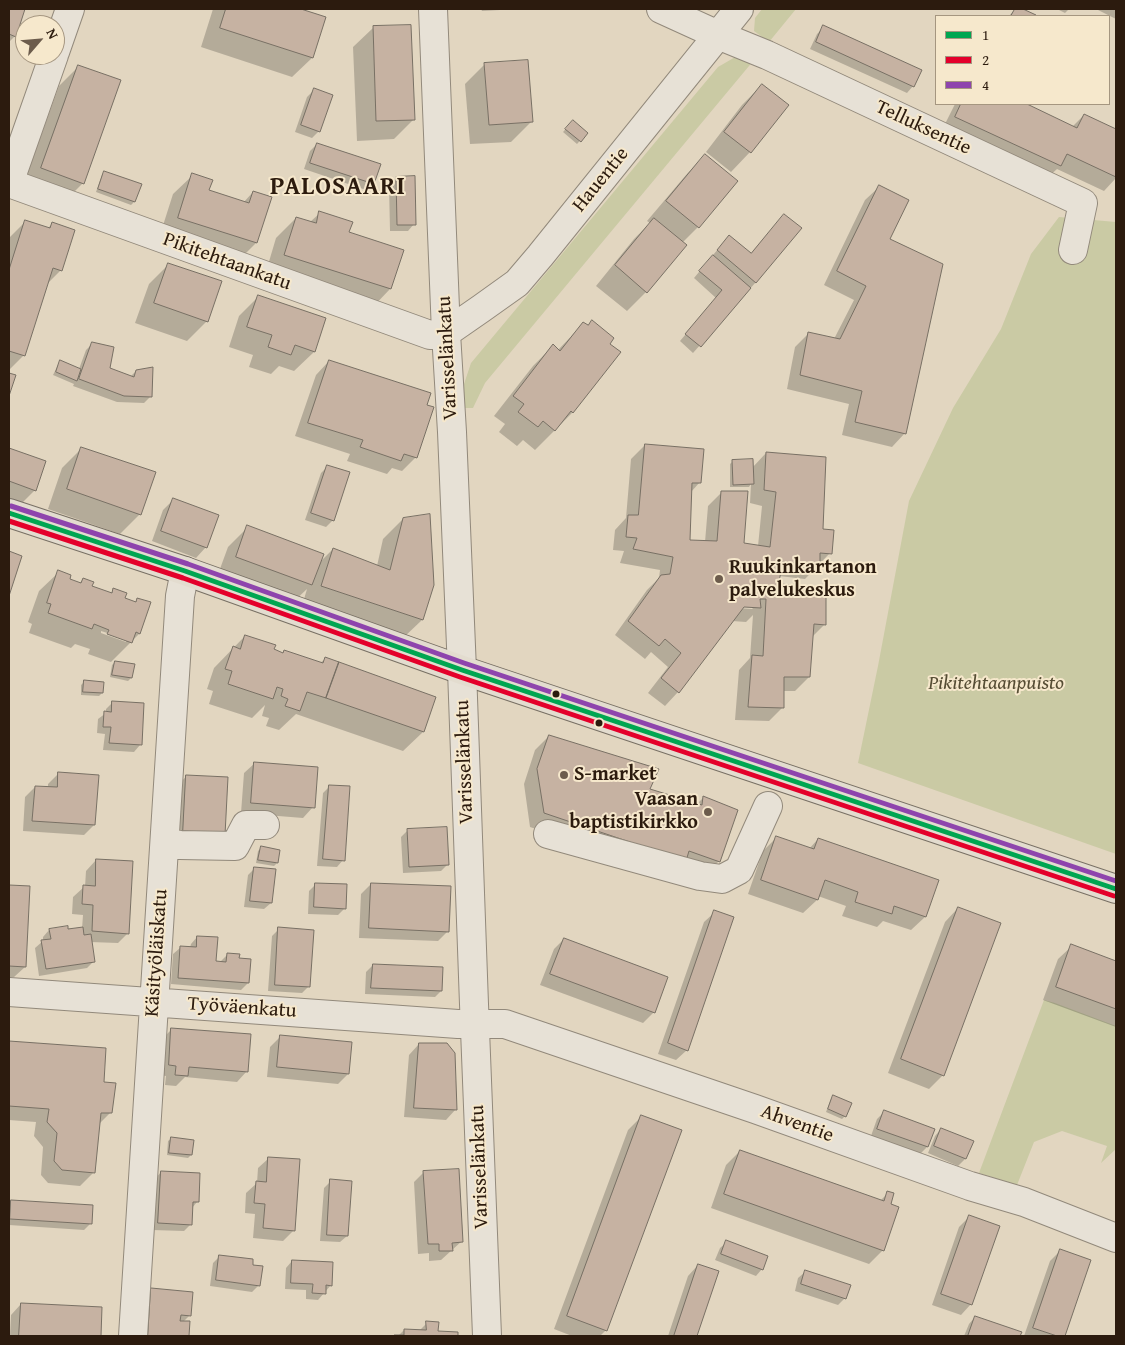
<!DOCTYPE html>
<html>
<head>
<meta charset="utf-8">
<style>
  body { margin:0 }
  #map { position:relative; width:1125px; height:1345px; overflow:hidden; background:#e2d6c0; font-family:"Gentium Book Plus",serif }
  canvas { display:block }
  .frame { position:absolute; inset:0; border:10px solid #2c1b0e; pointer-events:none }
  .legend { position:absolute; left:935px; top:15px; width:175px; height:90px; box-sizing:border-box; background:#f6e8cc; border:1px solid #a59680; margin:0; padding:6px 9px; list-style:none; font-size:15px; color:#2c1b0e }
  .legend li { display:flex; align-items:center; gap:10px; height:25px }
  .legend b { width:25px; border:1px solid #a59680 }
  .north { position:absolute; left:15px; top:15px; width:50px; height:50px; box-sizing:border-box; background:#f6e8cc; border:1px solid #a59680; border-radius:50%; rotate:63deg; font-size:14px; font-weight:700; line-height:20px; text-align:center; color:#2c1b0e }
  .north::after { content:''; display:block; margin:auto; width:18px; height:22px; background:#6c5c4c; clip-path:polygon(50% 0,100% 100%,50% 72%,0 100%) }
</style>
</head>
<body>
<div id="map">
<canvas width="1125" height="1345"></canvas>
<div class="frame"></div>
<ul class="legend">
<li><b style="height:6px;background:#00a651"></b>1</li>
<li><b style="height:6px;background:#e4002b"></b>2</li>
<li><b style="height:6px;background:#8e44ad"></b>4</li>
</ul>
<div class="north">N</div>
</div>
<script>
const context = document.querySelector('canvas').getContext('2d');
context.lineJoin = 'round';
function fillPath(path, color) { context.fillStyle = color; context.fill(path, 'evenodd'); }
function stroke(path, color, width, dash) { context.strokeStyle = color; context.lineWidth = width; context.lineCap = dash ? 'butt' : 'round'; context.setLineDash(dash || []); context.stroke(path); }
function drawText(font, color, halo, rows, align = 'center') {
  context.font = font + ' "Gentium Book Plus",serif'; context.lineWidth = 4; context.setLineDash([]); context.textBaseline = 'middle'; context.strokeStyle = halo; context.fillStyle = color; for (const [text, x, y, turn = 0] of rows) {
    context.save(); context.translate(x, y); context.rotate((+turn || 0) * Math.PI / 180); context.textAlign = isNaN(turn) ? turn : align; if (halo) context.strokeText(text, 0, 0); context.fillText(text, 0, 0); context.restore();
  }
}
const green = new Path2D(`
  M762 9H796L769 42 754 31 755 18Z
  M737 56 754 60 485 383 473 408H464L463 387 471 363 718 67Z
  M1059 217 1116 222V854L858 763 878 666 909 501 953 408 1001 329 1031 254Z
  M1044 1000 1055 1003 1116 1026V1149L1101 1163 1107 1146 1062 1131 1034 1142 1017 1185 979 1173Z`);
const shadow = new Path2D(`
  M9 9H24L15 36 9 42Z
  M213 9H297L325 18 312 58 292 77 201 47Z
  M481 9H518L482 11Z
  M1015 9H1020L1034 15 1009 16Z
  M1057 9H1069L1065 13Z
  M1096 9H1116V19Z
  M824 27 913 86 907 93 810 49 817 34Z
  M373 28 414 119 394 139 357 141 353 47Z
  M485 64 531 122 511 142 470 144 465 84Z
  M79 66 83 183 63 203 22 188 59 86Z
  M762 85 750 152 731 172 706 152 742 105Z
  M314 90 319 131 312 138 295 132 307 97Z
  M955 104H1024L1072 127 1084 115 1116 131V178L1104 191 1057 169 1046 179 942 130Z
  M573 121 587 133 577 144 563 132Z
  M317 144 373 184 366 190 304 169 310 151Z
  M705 155 698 227 682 243 646 292 627 311 596 286 634 239 650 223 647 221 686 175Z
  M105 172 134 202 131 205 96 192 102 175Z
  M193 175 208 191 243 203 253 192 256 243 237 262 159 238 173 194Z
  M396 178 414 224 408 231H390L389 185Z
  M879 187 888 240 905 433 892 447 842 435 849 404 787 389 795 347 809 333 834 339 854 300 824 285 865 200Z
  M320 213 348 233 390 289 371 309 265 275 276 238 296 218 310 222Z
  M25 222 47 229 52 224 61 270 46 285 24 355 9 370V238Z
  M723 243 756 282 693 353 680 341 716 298 694 278Z
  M169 264 207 321 187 341 135 323 149 284Z
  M258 297 314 352 294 371 279 366 271 374 249 367 253 355 229 347 239 316Z
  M583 324 619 353 572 413 535 450 523 440 517 446 499 432 505 424 494 416 533 366 553 346 558 350Z
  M93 343 108 369 130 377 136 371 151 396 144 403 117 402 73 386 74 384 53 375 58 365 61 362 79 369 86 350Z
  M329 361 426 406 416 457 402 471 392 468 387 474 347 461 350 454 295 436 316 375Z
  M645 445 700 482 691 492 689 541 705 542 708 506 722 492 742 544 758 546 762 506 750 503 751 484 749 487H730V464L733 461 752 468 766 453 822 530 830 553 805 579 779 576 778 585 816 597 825 624 812 637 809 677 795 691H783V707L769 721 735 720 739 670 750 658 753 615 746 622 732 621 678 692 665 706 648 693 668 667 651 652 645 659 615 635 647 590 659 578 660 570 620 563 624 551 613 550 615 530 626 518 631 459ZM738 606 754 607 752 609 738 608Z
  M82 448 140 514 120 534 48 509 62 468Z
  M9 449 45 461 35 490 15 510 9 507Z
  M328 466 333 520 326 527 305 520 321 473Z
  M174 499 206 547 196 558 152 541 163 510Z
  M403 519 422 620 402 639 302 606 307 589 291 604 217 577 228 547 248 527 319 563 333 549 377 566 383 539Z
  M59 572 68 580 79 584 83 579 90 587 110 594 114 590 124 599 134 603 138 599 150 603 139 634 111 662 88 654 90 649 75 644 71 648 29 633 32 624 28 622 39 591ZM101 631 126 639V642L101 633Z
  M245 636 282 654 284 651 320 663 325 659 423 732 403 751 296 714 279 730 266 726 269 718 262 716 265 705 252 718 209 704 213 691 207 689 214 668Z
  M115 662 131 678 128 681 110 677 112 665Z
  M84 682 102 693 99 696 81 695V685Z
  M113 702 140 745 134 752 103 750 105 734 97 733 98 719 106 713V709Z
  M549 736 649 790 696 805 704 797 719 861 705 875 672 874 530 827 524 784 535 750Z
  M255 763 313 807 303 818 241 813 244 773Z
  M59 773 94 825 84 835 23 831 25 797 35 787 48 788V784Z
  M187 776 224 834 173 843 176 786Z
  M330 786 343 860 337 867 317 866 323 793Z
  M408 830 448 864 441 871 403 873 401 837Z
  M777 837 809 849 818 839 925 917 911 930 883 921 877 927 842 916 846 906 818 896 817 900 803 913 748 894 763 851Z
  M261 848 277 863 274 866 256 863 258 851Z
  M96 860 128 933 118 943 90 942 93 962 87 968 39 976 35 948 43 941V937L49 930 67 931 82 929 83 915 72 914 73 897 84 887H85L86 871Z
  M255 868 271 903 264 909 244 907 248 875Z
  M316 884 345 908 338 915 308 914 309 891Z
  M371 884 448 931 438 941 359 938 361 894Z
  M9 886 29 887 25 967 14 977H9Z
  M958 908 943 1075 929 1089 888 1073 945 922Z
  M715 912 687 1050 676 1060 658 1054 704 922Z
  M279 929 309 986 302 993 268 991 272 936Z
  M197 937 215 963H221V961L228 954 238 959 248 983 241 990 171 984 173 954 180 948H190L191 944Z
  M564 939 654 1012 643 1023 540 985 554 949Z
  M1072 946 1116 962V1027L1043 1000 1058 959Z
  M373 965 441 991 435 997 365 994 366 972Z
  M172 1029 247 1071 237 1082 185 1077 176 1086 165 1085 166 1076 159 1075 162 1039Z
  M281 1036 348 1074 338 1084 267 1077 270 1047Z
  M9 1042 105 1049 102 1084 111 1112 98 1125 94 1172 80 1186 48 1183 41 1175 43 1147 34 1136 36 1122 9 1120Z
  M419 1044 456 1109 446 1120 404 1117 409 1055Z
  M834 1096 845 1116 842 1119 826 1112 831 1099Z
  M884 1112 933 1130 927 1147 920 1154 871 1136 877 1119Z
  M642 1116 606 1330 600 1336H572L554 1329 628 1130Z
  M941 1129 972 1142 965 1159 958 1166 928 1153 935 1136Z
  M172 1138 191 1155 188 1158 167 1155 168 1141Z
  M740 1151 880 1201 888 1193 883 1250 869 1264 711 1208 726 1165Z
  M269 1158 294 1230 283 1241 253 1238 255 1214 245 1213 246 1193 257 1183 258 1168Z
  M161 1172 197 1202 192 1208 191 1224 184 1231 152 1230 155 1179Z
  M424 1172 462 1241 441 1260 429 1261V1253L418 1254 414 1182Z
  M331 1181 347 1236 340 1242 320 1241 324 1188Z
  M12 1201 90 1224 84 1230 9 1225V1204Z
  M969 1217 971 1304 961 1315 932 1305 959 1227Z
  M727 1242 762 1269 756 1276 715 1260 720 1248Z
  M1061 1250 1090 1260 1063 1336H1024L1050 1261Z
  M220 1256 251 1266 259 1285 252 1292 210 1286 213 1263Z
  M292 1261 331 1285 318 1300 306 1299V1290L285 1289 286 1268Z
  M698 1265 717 1272 696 1336H668L688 1276Z
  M805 1272 845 1298 838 1305 795 1291 798 1278Z
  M152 1290 190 1315 183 1322H188L187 1336H139L141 1300Z
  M21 1304 101 1308 100 1336H10L11 1315Z
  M975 1317 1020 1333 1019 1336H964L969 1324Z
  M427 1323 437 1332 457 1333V1336H398L404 1330 419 1331Z`);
const building = new Path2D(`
  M9 9H25L16 37 9 34Z
  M226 9H301L326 17 313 58 220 28Z
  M1015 9H1023L1036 15 1035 16H1011Z
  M411 25 415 120 376 121 373 26Z
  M823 25 922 70 914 87 816 42Z
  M528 60 533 122 489 125 484 63Z
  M78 65 121 80 84 184 41 168Z
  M762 84 789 105 751 153 724 132Z
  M314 88 333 95 320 132 301 125Z
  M961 104H1027L1077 128 1084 114 1116 129V177L1067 154 1061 166 955 117Z
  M573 120 588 133 581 142 565 129Z
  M317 143 381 164 374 184 310 163Z
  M705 154 738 181 699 228 666 201Z
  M104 171 142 184 135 202 98 189Z
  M192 173 213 180 209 190 249 203 253 191 272 197 257 243 178 218Z
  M415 176 416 225H397L396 177Z
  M879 185 909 200 890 239 943 264 906 434 855 422 862 391 800 375 808 332 840 339 866 286 837 271Z
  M319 211 353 222 349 232 404 250 391 289 284 255 296 217 316 223Z
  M784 214 802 228 756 283 717 250 729 235 751 253Z
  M654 218 687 245 647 293 615 265Z
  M25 220 50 228 52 222 75 230 62 271 53 268 25 356 9 351V270Z
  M713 255 751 288 701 347 685 334 722 290 699 271Z
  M168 263 222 281 208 322 154 303Z
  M258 295 326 318 315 352 295 345 291 355 268 347 272 335 247 327Z
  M592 320 614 338 610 344 621 352 573 413 571 411 555 431 543 421 538 427 518 412 524 404 513 396 553 344 560 351 583 322 588 325Z
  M92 342 114 347 110 368 134 377 136 370 153 367 152 397 124 396 79 379Z
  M60 360 81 369 77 381 56 372Z
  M329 360 431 393 427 405 434 407 417 458 404 454 401 461 360 447 363 440 308 423Z
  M9 373 16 375 9 396Z
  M645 444 704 449 701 483H692L690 540 717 541 721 491H748L744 543 770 547 776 492 764 490 766 452 826 457 823 529 834 530 832 554 820 553V565L782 562 779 584 818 587 817 596 826 597V625L814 624 810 677H784V708L748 707 752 655 763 656 766 599H760L761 608 744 607 679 693 661 678 681 653 665 639 659 646 628 621 661 575 670 574 673 557 633 549 637 538 626 537 628 515H638Z
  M81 447 156 472 141 515 67 489Z
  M9 448 46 461 36 491 9 481Z
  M753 459 754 484 733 485 732 460Z
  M327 465 350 472 334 521 311 513Z
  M173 498 219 515 207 548 161 531Z
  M430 514 434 585 423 620 321 586 333 548 390 570 403 518Z
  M247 525 324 554 312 585 236 557Z
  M9 551 22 556 9 596Z
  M58 570 71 575 70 579 81 583 83 578 94 582 92 586 112 593 113 588 127 593 125 598 136 602 137 598 151 602 140 634 136 632 132 643 107 634 109 630 94 624 92 629 48 613 51 604 47 603Z
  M245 635 276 645 274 649 283 653 284 650 323 663 325 657 339 662 326 698 307 692 300 711 285 706 288 699 281 696 283 689 277 687 273 699 228 684 232 671 225 669 233 646 240 649Z
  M115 661 135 664 132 678 112 675Z
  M339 662 436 697 424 732 326 698Z
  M84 680 104 682 103 693 83 692Z
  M112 701 144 703 142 745 109 743 111 727H103L104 711 111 712Z
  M549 735 659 769 650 789 702 805 703 796 738 810 720 862 689 851 686 861 544 813 537 769Z
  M254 762 318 767 315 808 251 803Z
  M58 772 99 775 95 825 32 821 35 786 57 787Z
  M186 775 228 777 225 835 183 833Z
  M329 785 350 786 345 861 323 859Z
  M447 827 449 865 409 867 407 829Z
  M776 836 814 849 818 838 939 880 926 917 894 906 892 914 855 902 858 892 825 880 818 900 761 880Z
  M261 846 280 850 278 863 258 860Z
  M96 859 133 861 129 934 92 931 93 905 82 904 83 885 95 886Z
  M254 867 276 869 272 903 250 901Z
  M315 883 347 884 346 909 314 907Z
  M371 883 451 886 449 932 369 928Z
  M9 885 30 886 26 967 9 966Z
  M958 907 1001 923 944 1076 901 1059Z
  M714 910 734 917 688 1051 668 1043Z
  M68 926V929L83 927 84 935 91 934 95 962 46 969 41 940 51 939 49 929Z
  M278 927 314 930 310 987 275 985Z
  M197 936 218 937 216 961 226 962 227 953 240 954 239 958 251 959 249 983 178 978 180 946 196 947Z
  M564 938 668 977 655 1013 550 974Z
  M1071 944 1116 961V1009L1056 987Z
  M373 964 443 967 442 991 371 988Z
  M171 1028 251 1034 248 1072 189 1067 188 1076 175 1075 176 1066 169 1065Z
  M280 1035 352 1042 349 1074 277 1067Z
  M9 1041 106 1048 104 1082 116 1083 112 1113H101L95 1173 62 1170 54 1161 57 1133 47 1122 49 1109 9 1106Z
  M419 1043H447L455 1053 457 1110 414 1108Z
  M833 1095 852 1103 846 1117 828 1109Z
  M884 1110 935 1129 928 1147 877 1129Z
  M641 1115 682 1130 607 1331 567 1316Z
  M941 1128 974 1141 966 1159 934 1146Z
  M171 1137 194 1140 192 1155 169 1153Z
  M740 1150 884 1201 887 1191 894 1193 891 1204 899 1207 884 1251 724 1194Z
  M268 1157 300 1159 295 1231 263 1228 265 1204 254 1203 256 1181 266 1182Z
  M459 1169 463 1242 452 1243 453 1251H439V1244H428L423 1171Z
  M161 1171 200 1173 199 1202H193L192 1225 158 1223Z
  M330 1179 352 1181 348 1236 327 1235Z
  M11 1200 93 1205 92 1224 10 1219Z
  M969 1215 1000 1226 972 1305 941 1294Z
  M726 1240 768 1256 763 1270 721 1254Z
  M1060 1249 1091 1260 1065 1336H1057L1033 1328Z
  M219 1255 253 1259V1265L263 1266 260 1286 216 1280Z
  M292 1260 333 1262 332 1286 326 1285V1294L312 1293 313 1284 291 1283Z
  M698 1264 719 1271 697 1336H674Z
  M805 1270 851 1285 846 1299 801 1284Z
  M151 1288 193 1292 191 1316 181 1315 180 1321H190L189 1336H148Z
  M21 1303 102 1307 101 1336H19Z
  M975 1316 1022 1332 1020 1336H968Z
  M426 1321 439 1322 438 1331 458 1332V1336H394V1335H404V1329L426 1330Z`);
const minor = new Path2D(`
  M433 9 446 333 452 432 462 670 474 1004 487 1336
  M661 9 718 35 767 55 1083 203 1073 250
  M55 52 70 9
  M9 183 430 335 446 333 482 308 517 283 540 256 739 9
  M9 183 54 55
  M548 834 700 876 722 879 739 870 768 806
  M165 843 180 845 235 846 246 825H265
  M9 992 458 1024H505L755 1109 970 1186 1024 1202 1116 1238
  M133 1336 180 596 185 571`);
const major = new Path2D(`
  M9 513 185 571 462 670 1116 889`);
const bus1 = new Path2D(`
  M9 513 185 571 462 670 1116 889`);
const bus2 = new Path2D(`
  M9 521 183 578 460 677 1114 896`);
const bus3 = new Path2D(`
  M11 506 188 564 464 663 1116 881`);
const markers = [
  [719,579,5,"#6c5c4c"],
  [556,694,4.5,"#2c1b0e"],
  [599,723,4.5,"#2c1b0e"],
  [564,775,5,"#6c5c4c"],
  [708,812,5,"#6c5c4c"]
];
const streetNames = [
  ["Telluksentie",923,128,25],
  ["Hauentie",601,180,-51],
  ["Pikitehtaankatu",227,262,20],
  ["Varisselänkatu",448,358,-93],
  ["Varisselänkatu",465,762,-92],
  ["Käsityöläiskatu",157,953,-86],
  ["Työväenkatu",242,1008,4],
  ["Ahventie",797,1124,20],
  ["Varisselänkatu",480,1167,-92]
];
const poiNames = [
  ["Ruukinkartanon",729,568],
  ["palvelukeskus",729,591],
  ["S-market",574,775],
  ["Vaasan",698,800,"right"],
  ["baptistikirkko",698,823,"right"]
];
const parkNames = [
  ["Pikitehtaanpuisto",996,684]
];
const districtNames = [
  ["PALOSAARI",338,188]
];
fillPath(green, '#cacaa4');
fillPath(shadow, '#0003');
fillPath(building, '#c6b2a2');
stroke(building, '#787064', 1);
stroke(minor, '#92897b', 30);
stroke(major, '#787064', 30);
stroke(minor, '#e7e1d6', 28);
stroke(major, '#e3dccf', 28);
stroke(bus1, '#00a651', 5);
stroke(bus2, '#e4002b', 5);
stroke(bus3, '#8e44ad', 5);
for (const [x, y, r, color] of markers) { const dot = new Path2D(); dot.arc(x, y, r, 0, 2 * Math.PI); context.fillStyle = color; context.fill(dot); stroke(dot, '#f6e8cc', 2); }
drawText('20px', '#2c1b0e', '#f6e8cc', streetNames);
drawText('bold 20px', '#2c1b0e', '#f6e8cc', poiNames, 'left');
drawText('italic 20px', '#564d34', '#f6e8cc', parkNames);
context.letterSpacing = '1px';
drawText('bold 25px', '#2c1b0e', '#f6e8cc', districtNames);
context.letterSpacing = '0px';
</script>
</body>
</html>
